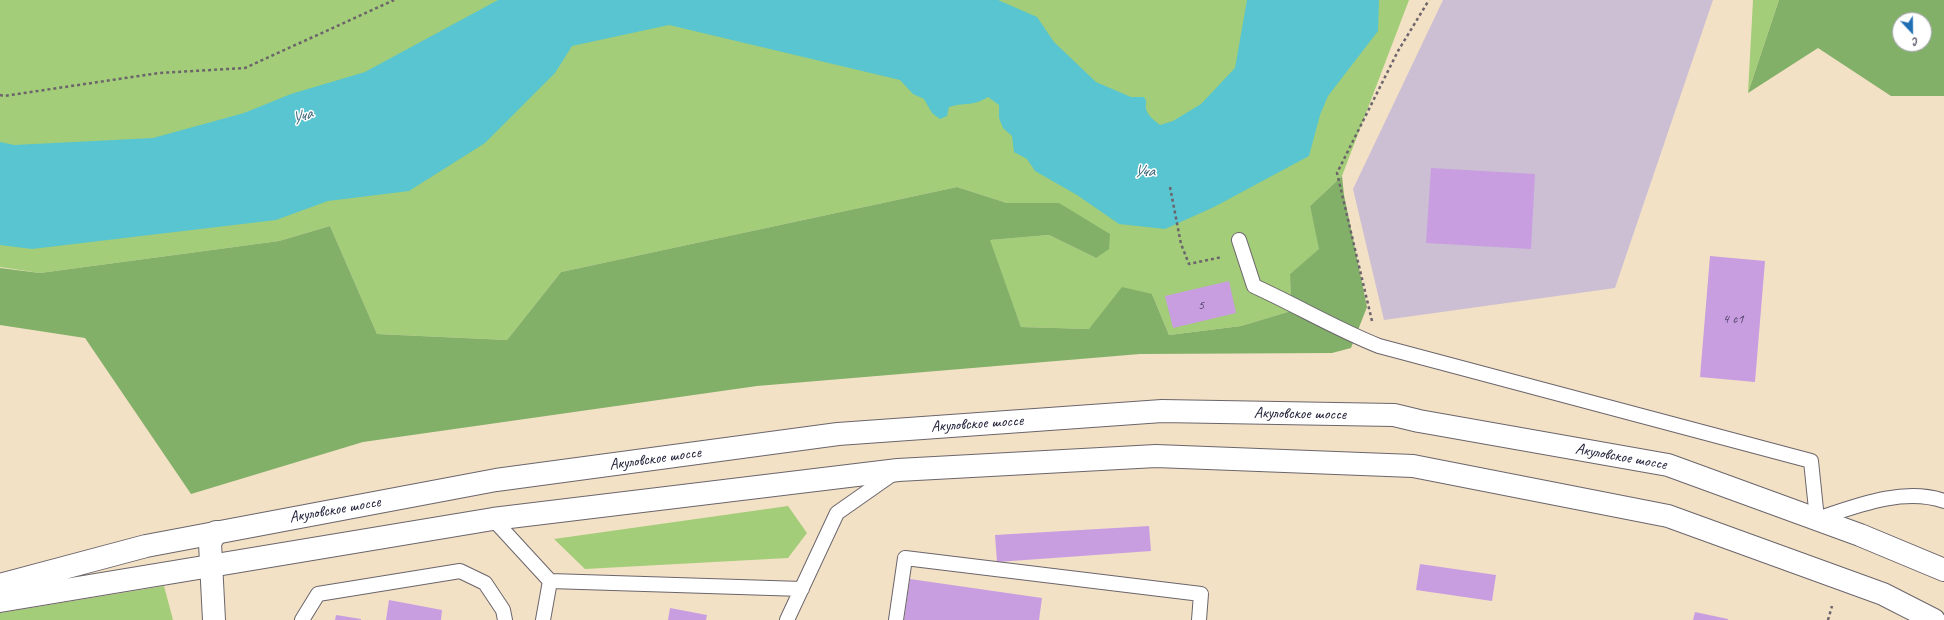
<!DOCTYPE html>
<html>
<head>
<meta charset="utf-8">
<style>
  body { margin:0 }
  #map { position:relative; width:1944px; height:620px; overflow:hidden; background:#f3e1c5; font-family:Caveat,sans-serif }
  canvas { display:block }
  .north { position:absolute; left:1892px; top:12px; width:40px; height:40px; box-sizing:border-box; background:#fff; border:1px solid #a7a7b1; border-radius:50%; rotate:158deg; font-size:11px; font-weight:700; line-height:16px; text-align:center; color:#22223b }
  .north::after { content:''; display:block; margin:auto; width:14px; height:18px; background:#1f6fb2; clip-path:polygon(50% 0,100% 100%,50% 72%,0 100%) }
</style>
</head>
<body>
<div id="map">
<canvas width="1944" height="620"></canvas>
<div class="north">С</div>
</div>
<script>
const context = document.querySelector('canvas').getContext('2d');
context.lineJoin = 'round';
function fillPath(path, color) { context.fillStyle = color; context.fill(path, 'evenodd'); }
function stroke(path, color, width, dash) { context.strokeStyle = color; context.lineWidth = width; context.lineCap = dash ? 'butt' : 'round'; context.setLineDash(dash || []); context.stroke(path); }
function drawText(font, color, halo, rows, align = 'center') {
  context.font = font + ' Caveat,sans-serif'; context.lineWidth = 3; context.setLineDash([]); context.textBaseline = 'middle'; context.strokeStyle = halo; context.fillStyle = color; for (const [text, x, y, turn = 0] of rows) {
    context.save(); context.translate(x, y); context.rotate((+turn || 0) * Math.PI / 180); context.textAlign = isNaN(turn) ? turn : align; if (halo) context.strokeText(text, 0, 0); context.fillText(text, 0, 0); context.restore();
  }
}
const industrial = new Path2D(`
  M1443 0H1713L1615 288 1384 320 1353 189Z`);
const green = new Path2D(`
  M0 0H1409L1342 176 1310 206 1320 249 1290 274 1291 311 1241 326 1169 335 1152 294 1089 329 1021 327 989 240 1049 235 1096 258 1059 203H1007L957 187 561 272 507 340 377 334 330 226 279 241 40 273 0 267Z
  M1753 0H1779L1748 93Z
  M788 506 807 533 788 558 585 569 554 539Z
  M164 586 173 620H0V613Z`);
const forest = new Path2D(`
  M1779 0H1944V96H1891L1818 48 1748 93ZM1900 20H1924V44H1900Z
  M1342 176 1344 195 1367 307 1351 348 1332 353 1140 354 757 386 363 442 191 494 85 338 0 325V268L40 273 279 241 330 226 377 334 507 340 561 272 957 187 1007 203H1059L1110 234 1109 249 1096 258 1049 235 990 240 1021 327 1089 329 1122 287 1152 294 1169 335 1241 326 1291 311 1290 274 1319 249 1310 206Z`);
const water = new Path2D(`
  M498 0H998L1037 17 1054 42 1096 82 1131 97H1144C1148 103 1145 103 1146 109 1148 116 1155 121 1160 125L1173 121 1201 104 1235 68 1247 0H1379L1378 31 1328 96 1320 115 1309 156 1214 207 1165 229 1119 224 1077 195 1035 171 1027 159 1014 152 1012 136 1003 128 999 118V105L988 97C972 107 965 102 949 107L947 116 940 119 932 113 924 99 913 94 900 80 669 25 572 46 555 73 485 143 409 191 328 201 276 220 32 249 0 245V142L14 145 153 138 244 113 291 94 365 72Z`);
const building = new Path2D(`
  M1431 168 1535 174 1531 249 1426 243Z
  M1710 256 1765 261 1755 382 1700 377Z
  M1229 281 1236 313 1173 328 1165 296Z
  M1149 526 1151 551 997 562 995 535Z
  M1420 564 1496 575 1492 601 1416 590Z
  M910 579 1042 598 1039 620H904Z
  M389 600 442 610 441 620H386Z
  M670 608 707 615 706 620H668Z
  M1695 612 1728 619V620H1693Z
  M336 615 361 619V620H335Z`);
const path = new Path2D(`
  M0 95 4 96 159 73 245 68 394 0
  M1170 187 1181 244 1189 264 1222 257
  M1372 321 1337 173 1398 51 1429 0
  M1828 620 1832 606`);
const service = new Path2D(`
  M1239 240 1254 286C1296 305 1336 329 1379 346L1811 461 1817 519C1856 506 1903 487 1944 501
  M493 519 550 581 802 589
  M302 620 318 594 460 571 485 583 503 610 505 620
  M543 620 550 581
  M787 620 837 513 894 473
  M896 620 905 558 1201 594 1199 620`);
const tertiary = new Path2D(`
  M214 620 210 543 216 532`);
const secondary = new Path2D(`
  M0 585 146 546 496 480 838 434 1162 411 1394 415 1419 421 1668 465 1860 535 1944 570
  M0 601 493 519 898 470 1156 456 1413 466 1668 516 1883 594 1934 620`);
const numberNames = [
  ["5",1201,305],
  ["4 с1",1733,319]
];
const streetNames = [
  ["Акуловское шоссе",1300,414,1],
  ["Акуловское шоссе",977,424,-4],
  ["Акуловское шоссе",1621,457,10],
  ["Акуловское шоссе",655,459,-8],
  ["Акуловское шоссе",335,510,-10]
];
const waterNames = [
  ["Уча",302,117,-21],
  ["Уча",1144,172,-2]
];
fillPath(industrial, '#ccbfd4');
fillPath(green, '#a3cd79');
fillPath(forest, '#82b069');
fillPath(water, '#58c5d0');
fillPath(building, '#c89ee1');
stroke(service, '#6b656b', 16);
stroke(tertiary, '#6b656b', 24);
stroke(secondary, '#6b656b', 24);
stroke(path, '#6b656b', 2.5, [3, 3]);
stroke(service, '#fff', 14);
stroke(tertiary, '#fff', 22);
stroke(secondary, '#fff', 22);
drawText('14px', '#4c4164', null, numberNames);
drawText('16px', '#22223b', '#fff', streetNames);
drawText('italic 17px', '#386377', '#fff', waterNames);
</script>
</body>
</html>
